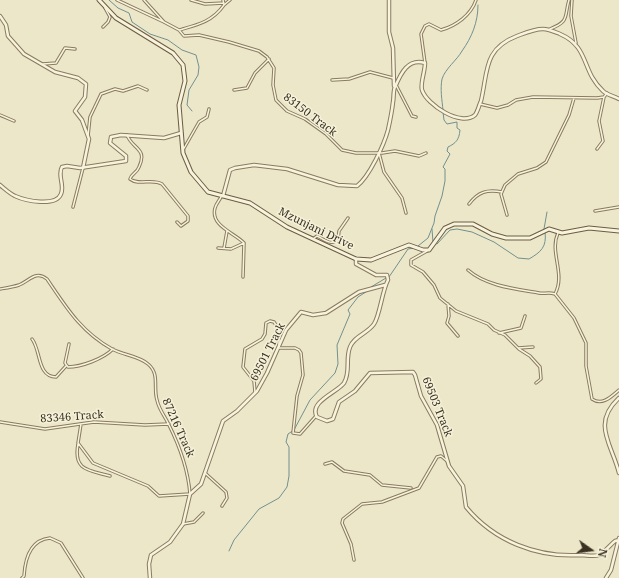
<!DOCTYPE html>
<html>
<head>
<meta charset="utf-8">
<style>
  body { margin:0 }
  #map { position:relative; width:619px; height:578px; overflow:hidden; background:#ede7ca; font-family:"Noto Serif",serif }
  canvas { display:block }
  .north { position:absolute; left:571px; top:530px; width:40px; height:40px; -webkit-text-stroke:3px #f5f1d9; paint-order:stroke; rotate:104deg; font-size:11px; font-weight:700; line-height:16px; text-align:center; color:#3a3122 }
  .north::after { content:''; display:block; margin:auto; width:14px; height:18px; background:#3a3122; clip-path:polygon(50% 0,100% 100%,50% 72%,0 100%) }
</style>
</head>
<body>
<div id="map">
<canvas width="619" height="578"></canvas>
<div class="north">N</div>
</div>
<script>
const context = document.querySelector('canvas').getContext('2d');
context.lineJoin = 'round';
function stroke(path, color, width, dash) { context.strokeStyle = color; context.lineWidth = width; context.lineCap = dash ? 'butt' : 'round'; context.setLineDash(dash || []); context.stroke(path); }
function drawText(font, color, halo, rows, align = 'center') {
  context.font = font + ' "Noto Serif",serif'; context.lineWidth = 3; context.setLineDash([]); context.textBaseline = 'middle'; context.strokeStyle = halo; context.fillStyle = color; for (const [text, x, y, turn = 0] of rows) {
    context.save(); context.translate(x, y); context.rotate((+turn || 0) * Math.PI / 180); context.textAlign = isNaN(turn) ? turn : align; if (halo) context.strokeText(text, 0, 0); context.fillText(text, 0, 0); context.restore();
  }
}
const stream = new Path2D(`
  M109 0 118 8 129 13 132 22 150 34 168 40 182 50 196 55 199 67 198 75 189 90 187 105 192 111
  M443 110C442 100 440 89 442 79 445 69 457 60 462 51 472 37 478 22 478 5
  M432 229 433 242
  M544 229 547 212
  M437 244 450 230 457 229 472 232 494 242 518 258 529 259C541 252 547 247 545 232
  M418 246 428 238 434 223 435 216 442 196 445 181V169L443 167 450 154 447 151 448 147C456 143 459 140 460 130L457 128V122L447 124 444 120 443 112
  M389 277 408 249 414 248
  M371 287 386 278
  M229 551 234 540 259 509 279 498 287 487 289 476V447L286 442 288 434 294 430 310 400 335 373 338 364 337 345 350 314 348 310 358 297 369 290`);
const minor = new Path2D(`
  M117 0 164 22 179 30 184 36 199 35 229 42 259 51 267 57 274 68 273 85 276 100 287 111 305 119 326 134 342 150 356 153H382L395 151 419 156 426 153
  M144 0 164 22
  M191 0 205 4 224 3
  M223 0 224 5 230 0
  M572 0 571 16 576 43
  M103 27 108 22 110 17 105 8
  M550 29C570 21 564 17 569 0
  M179 30C197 25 212 22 224 5
  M425 63 421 34 425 26 429 24 441 30C456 26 471 15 476 0
  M43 64 56 63 65 48 75 49
  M332 80 349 79 370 72 393 78
  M396 85 412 116 416 117
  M234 90 247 88 255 73 269 59
  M480 104 497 108 508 105 516 100 533 97 597 98 604 97 607 93
  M0 115 14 121
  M127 135C132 149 148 148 139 167 137 173 131 174 130 179 139 186 152 178 162 184L188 216V221L181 226 177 222
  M88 136 90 117 101 94 115 89 123 91 138 86 147 90
  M597 149 603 141 599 121 604 97
  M183 150 199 122 207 117 209 109
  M379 153 384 172 402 198 406 213
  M221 197C219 201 216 204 215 208 210 226 235 233 244 243L243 277
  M469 204C478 192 487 189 502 192
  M73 207 83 168
  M595 211 619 207
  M507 215 501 194 505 185 518 174 537 168 546 162 569 115 574 98
  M313 239 317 236C324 239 331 246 338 240L339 231 348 218
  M218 248 231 249 244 243
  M224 248 227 231
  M427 251 411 260V265L423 272 434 285 440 298 456 311 488 324 494 330 505 335 519 349 530 356 540 367 541 379 536 383
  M468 270C486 286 516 289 539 293 544 294 549 292 555 294L574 318 586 343V366L592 399C602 406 611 397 619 390
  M0 289C6 288 13 287 19 285 29 281 36 270 47 279 66 307 81 332 112 349 123 355 139 356 148 364 160 374 153 387 157 400 159 410 165 416 169 425 180 447 188 469 190 494L159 496 148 486 93 463 78 443 81 424
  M555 294C566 274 549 252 558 233
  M448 304 449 316 447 323 458 336
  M499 333 521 328 525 316
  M32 339C41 350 37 377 56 377L66 366
  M69 344 65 363 68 367C81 367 103 359 113 349
  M279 348H295L299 350 301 353 303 375 297 396 293 433 300 434 316 416
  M518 348 533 347
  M255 392 254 381 243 367 245 349 262 339 265 334 266 323 270 321 274 322 279 330V345
  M0 422 45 429 94 422 145 425 169 424
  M78 444C73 471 89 470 110 476
  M325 464 332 462 344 471 370 475 382 485 411 488
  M205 473 226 492 227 498 222 506
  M183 524 194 522 203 513
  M354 560 351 544 342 523 343 519 362 504 382 502 419 488 437 457 441 456 447 461
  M22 578 24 576C25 559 30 540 50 538L61 543 83 578`);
const tertiary = new Path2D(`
  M389 0V32L393 48 394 86
  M0 16 6 25 8 36 24 54 55 72 78 78 86 84 85 97 75 111 82 120 89 139 83 168
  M0 185C5 189 9 193 15 196 26 201 56 207 61 194 65 185 57 175 62 167L67 166 80 168 126 161V156L110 143 111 137 121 135 164 138 181 133
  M223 196 230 170 235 168 254 165 287 169 338 185 357 186C369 177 384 145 388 130 390 121 392 111 393 102 394 98 393 91 395 87 401 73 408 58 425 63 425 72 420 83 422 90 427 105 461 127 475 115 478 111 479 105 481 101 488 72 483 49 517 36 525 33 534 29 543 29 549 29 555 32 560 34 590 47 581 71 603 91 607 95 614 96 619 99
  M356 259V264L376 275H387L388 280C382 291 380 315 374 324 367 334 354 336 350 347 345 360 351 371 344 383 338 392 308 402 317 417L327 421 333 419 339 402 355 391 370 373 413 372 415 375 421 396 437 425 449 466 463 486 466 507C494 541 537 558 581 555 586 555 594 557 599 555 605 552 610 545 615 541L619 540
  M619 398C591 424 612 444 619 473
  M150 578 149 564 151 555 170 542 183 524 190 494 201 484 223 421 237 411 257 391 267 373 286 330 301 312 313 315 326 313 359 292 385 285
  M606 578 611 570 619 538`);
const secondary = new Path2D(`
  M99 0 116 18 173 53 183 65 185 81 179 105 183 153 191 172 208 192 250 203 287 227 356 259 371 260 409 245 423 250H429L445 228 454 224H473L492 234 506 238H530L549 229 562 233 589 228 619 231`);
const streetNames = [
  ["83150 Track",310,115,37],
  ["Mzunjani Drive",316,229,26],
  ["69501 Track",268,352,-63],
  ["69503 Track",437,407,68],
  ["83346 Track",72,417,-4],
  ["87216 Track",178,428,66]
];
stroke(stream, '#71908d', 1);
stroke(minor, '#897b5f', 3.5);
stroke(tertiary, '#897b5f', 4.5);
stroke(secondary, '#6b5c42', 5);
stroke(minor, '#f8f3dd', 1.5);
stroke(tertiary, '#f8f3dd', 2.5);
stroke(secondary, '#f8f3dd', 3);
drawText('11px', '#3a3122', '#f5f1d9', streetNames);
</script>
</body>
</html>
